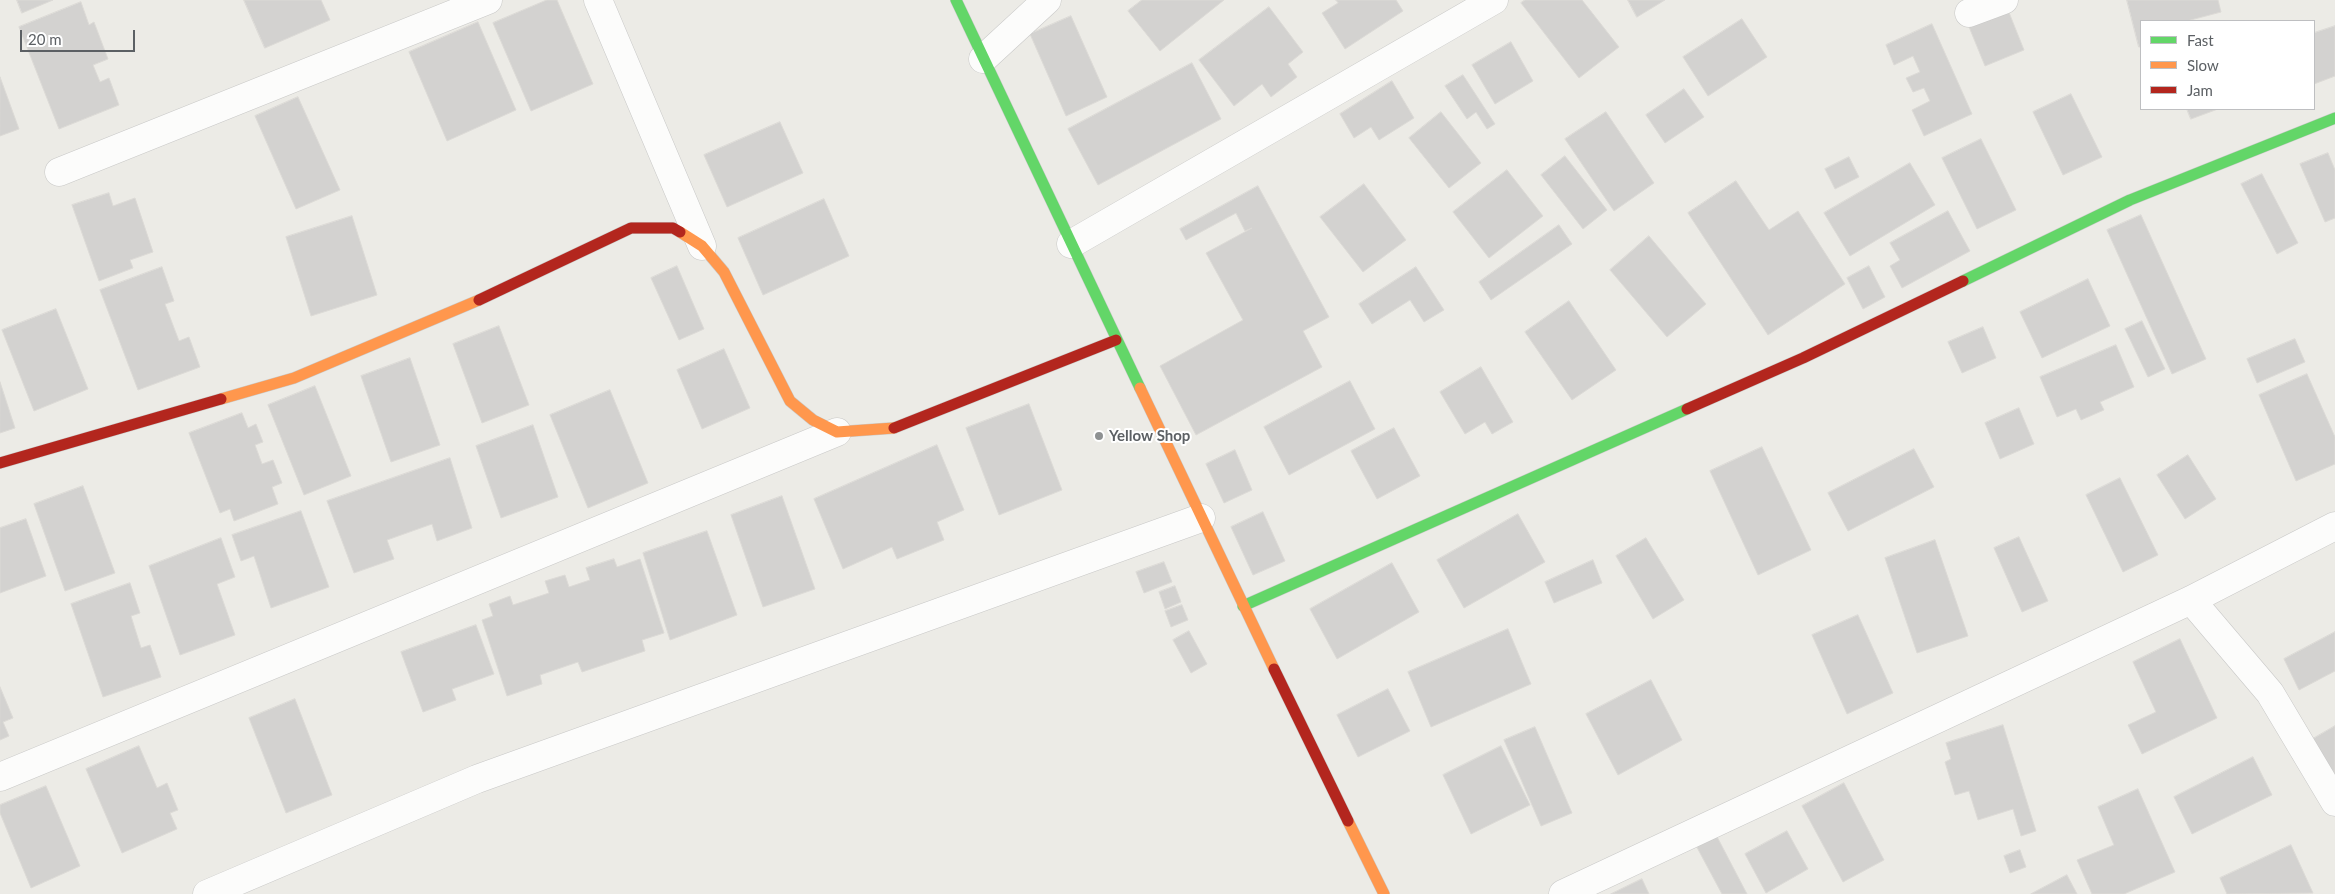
<!DOCTYPE html>
<html>
<head>
<meta charset="utf-8">
<style>
  body { margin:0 }
  #map { position:relative; width:2335px; height:894px; overflow:hidden; background:#ecebe6; font-family:Lato,sans-serif }
  canvas { display:block }
  .legend { position:absolute; left:2140px; top:20px; width:175px; height:90px; box-sizing:border-box; background:#fff; border:1px solid #bebfc1; margin:0; padding:6px 9px; list-style:none; font-size:15px; color:#5c6064 }
  .legend li { display:flex; align-items:center; gap:10px; height:25px }
  .legend b { width:25px; border:1px solid #bebfc1 }
  .scale { position:absolute; left:20px; top:30px; width:115px; height:22px; box-sizing:border-box; border:2px solid #5c6064; border-top:0; padding-left:6px; font-size:15px; line-height:18px; white-space:nowrap; color:#5c6064; -webkit-text-stroke:4px #fff; paint-order:stroke }
</style>
</head>
<body>
<div id="map">
<canvas width="2335" height="894"></canvas>
<ul class="legend">
<li><b style="height:6px;background:#63d668"></b>Fast</li>
<li><b style="height:6px;background:#ff974d"></b>Slow</li>
<li><b style="height:6px;background:#b3261e"></b>Jam</li>
</ul>
<div class="scale">20 m</div>
</div>
<script>
const context = document.querySelector('canvas').getContext('2d');
context.lineJoin = 'round';
function fillPath(path, color) { context.fillStyle = color; context.fill(path, 'evenodd'); }
function stroke(path, color, width, dash) { context.strokeStyle = color; context.lineWidth = width; context.lineCap = dash ? 'butt' : 'round'; context.setLineDash(dash || []); context.stroke(path); }
function drawText(font, color, halo, rows, align = 'center') {
  context.font = font + ' Lato,sans-serif'; context.lineWidth = 4; context.setLineDash([]); context.textBaseline = 'middle'; context.strokeStyle = halo; context.fillStyle = color; for (const [text, x, y, turn = 0] of rows) {
    context.save(); context.translate(x, y); context.rotate((+turn || 0) * Math.PI / 180); context.textAlign = isNaN(turn) ? turn : align; if (halo) context.strokeText(text, 0, 0); context.fillText(text, 0, 0); context.restore();
  }
}
const building = new Path2D(`
  M17 0H53L22 13Z
  M244 0H321L330 20 265 48Z
  M547 0H557L593 84 531 111 493 23Z
  M1142 0H1224L1160 51 1128 11Z
  M1336 0H1396L1403 11 1345 49 1322 13 1338 3Z
  M1525 0H1582L1619 47 1579 78 1521 3Z
  M1628 0H1665L1637 17Z
  M2127 0H2218L2221 12 2187 21H2141V47H2139Z
  M81 2 89 25 94 22 108 59 93 65 100 82 109 78 119 105 59 129 19 27Z
  M2006 5 2024 50 1985 66 1967 22Z
  M1269 7 1303 52 1288 64 1297 77 1271 97 1262 84 1234 106 1199 60Z
  M1071 16 1107 97 1066 116 1030 34Z
  M1742 19 1767 57 1708 96 1683 57Z
  M478 22 516 110 447 141 409 52Z
  M1932 24 1972 114 1924 136 1912 110 1930 101 1924 88 1913 92 1906 78 1920 72 1913 56 1894 65 1886 45Z
  M2335 26V76L2314 84V33Z
  M1511 42 1533 81 1495 104 1472 65Z
  M1192 63 1221 119 1098 185 1068 129Z
  M1463 75 1495 124 1487 129 1476 112 1467 119 1445 86Z
  M0 77 19 129 0 136Z
  M1392 81 1414 118 1379 140 1371 127 1354 138 1340 114Z
  M1684 89 1704 117 1665 143 1646 115Z
  M2071 94 2102 157 2063 175 2033 112Z
  M298 97 340 190 296 209 255 116Z
  M2187 109H2218L2191 119Z
  M1441 112 1481 163 1449 188 1409 138Z
  M1606 112 1654 183 1614 211 1565 139Z
  M780 122 803 173 727 207 704 155Z
  M1981 139 2016 210 1977 229 1942 158Z
  M2328 153 2335 170V218L2325 222 2300 164Z
  M1565 156 1607 210 1583 229 1541 175Z
  M1849 157 1859 177 1835 189 1825 169Z
  M1910 163 1935 205 1850 256 1824 213Z
  M1507 170 1543 216 1489 258 1453 212Z
  M2262 174 2298 243 2277 254 2241 184Z
  M1736 181 1769 230 1798 211 1845 284 1768 335 1688 213Z
  M1364 184 1406 240 1363 272 1320 217Z
  M1258 186 1329 317 1303 331 1322 367 1196 435 1160 366 1243 320 1206 253 1252 228 1245 231 1236 213 1186 240 1180 229Z
  M109 193 113 206 135 198 153 252 130 260 133 268 99 281 72 205Z
  M824 199 849 256 763 295 738 238Z
  M1948 211 1970 251 1902 288 1890 266 1900 260 1890 243Z
  M2141 215 2206 359 2172 374 2107 230Z
  M352 216 377 295 311 316 286 237Z
  M1559 225 1572 244 1491 300 1479 282Z
  M1649 236 1706 304 1667 337 1610 270Z
  M677 266 704 329 679 340 651 278Z
  M1869 266 1885 297 1863 309 1847 278Z
  M162 267 174 301 165 304 179 341 189 337 200 367 138 390 100 290Z
  M1416 267 1444 310 1424 322 1410 300 1372 324 1359 304Z
  M2088 279 2110 326 2042 358 2020 312Z
  M1569 301 1616 370 1572 400 1525 332Z
  M56 309 88 389 34 411 2 330Z
  M2142 321 2165 369 2148 377 2125 329Z
  M499 326 529 405 482 423 453 344Z
  M1983 327 1996 358 1962 373 1948 342Z
  M2295 339 2305 362 2257 383 2247 359Z
  M2116 345 2134 387 2100 402 2104 410 2081 420 2076 409 2057 417 2040 377Z
  M724 349 750 408 702 429 677 370Z
  M410 358 440 445 391 462 361 376Z
  M1481 367 1513 422 1492 434 1485 422 1465 434 1440 392Z
  M2307 374 2335 437V464L2296 481 2259 395Z
  M1350 381 1375 429 1289 475 1264 427Z
  M0 382 15 428 0 433Z
  M315 386 351 476 304 495 268 405Z
  M610 390 648 483 588 508 550 415Z
  M1029 404 1062 490 999 515 966 428Z
  M2019 408 2034 444 2000 459 1985 423Z
  M242 413 248 428 256 424 263 442 255 445 262 464 273 460 282 483 272 487 278 504 234 521 230 509 220 513 189 433Z
  M533 425 558 497 501 518 476 446Z
  M1394 428 1420 476 1377 499 1351 451Z
  M937 445 964 510 937 522 944 540 897 559 892 547 843 569 814 499Z
  M1762 447 1811 550 1758 575 1710 471Z
  M1914 449 1934 487 1848 531 1828 493Z
  M1235 450 1252 490 1224 503 1206 464Z
  M2188 455 2216 499 2185 519 2157 475Z
  M450 458 472 528 437 541 432 524 387 540 394 559 354 573 327 501Z
  M2120 478 2158 555 2123 572 2086 495Z
  M83 486 115 573 65 591 34 504Z
  M782 496 815 589 763 607 731 515Z
  M301 511 329 587 271 608 254 556 241 561 232 535Z
  M1263 512 1285 561 1253 575 1231 527Z
  M1518 514 1545 562 1464 608 1437 560Z
  M26 519 46 576 0 593V528Z
  M707 531 737 615 670 640 643 553Z
  M2019 537 2048 601 2022 612 1994 548Z
  M221 538 235 577 217 584 235 635 180 655 149 566Z
  M1646 538 1684 600 1653 619 1616 556Z
  M1935 540 1968 636 1917 653 1885 558Z
  M614 559 617 567 640 559 664 633 642 640 645 651 582 672 578 662 540 675 542 684 507 696 482 620 493 616 489 604 510 596 513 605 549 593 545 581 565 575 569 587 590 580 586 568Z
  M1593 560 1602 583 1554 603 1545 582Z
  M1164 562 1172 582 1144 593 1136 572Z
  M1392 563 1419 612 1337 659 1310 609Z
  M130 583 140 613 131 616 141 648 150 645 161 677 103 697 71 604Z
  M1175 586 1181 602 1165 609 1159 592Z
  M1182 605 1188 620 1171 627 1165 611Z
  M1858 615 1893 693 1847 714 1812 635Z
  M476 625 494 674 452 689 456 700 423 712 401 652Z
  M1508 629 1531 684 1431 727 1408 672Z
  M1189 631 1207 664 1191 673 1173 640Z
  M2335 632V671L2299 690 2284 659Z
  M2180 639 2217 718 2142 754 2128 725 2156 712 2133 662Z
  M1651 680 1682 740 1618 775 1586 714Z
  M0 687 13 718 3 722 9 736 0 740Z
  M1388 689 1410 731 1358 757 1337 715Z
  M295 699 332 795 286 813 249 718Z
  M2003 725 2036 831 2021 836 2013 809 1978 820 1969 791 1955 795 1945 762 1951 759 1946 743Z
  M2335 726V781L2311 740Z
  M1535 727 1572 813 1541 826 1504 740Z
  M139 746 157 788 167 783 178 810 170 813 177 829 122 853 86 769Z
  M1501 746 1530 805 1471 834 1443 775Z
  M2253 757 2272 795 2192 834 2174 797Z
  M1844 783 1884 860 1843 882 1802 806Z
  M46 786 80 866 31 888 0 813V805Z
  M2138 789 2175 872 2124 894H2092L2077 860 2114 845 2098 807Z
  M1713 829 1747 894H1722L1693 840Z
  M1787 831 1808 869 1766 893 1745 854Z
  M2291 845 2313 893 2227 894 2220 878Z
  M2020 850 2026 867 2010 873 2004 856Z
  M2067 875 2077 894H2031Z
  M1642 879 1649 894H1611Z`);
const street = new Path2D(`
  M598 0 702 246
  M1969 13 2004 0
  M983 59 1047 0
  M59 172 488 0
  M1071 244 1494 0
  M2191 600 2270 693 2335 802
  M0 777 837 432
  M207 894 477 779 1201 518
  M1563 894 2191 600 2335 526`);
const fast = new Path2D(`
  M956 0 1140 388
  M1963 281 2130 200 2335 118
  M1243 606 1687 409`);
const slow = new Path2D(`
  M680 232 702 246 724 272 790 401 813 420 837 432 894 428
  M1140 388 1274 669
  M221 399 294 378 479 300
  M1348 821 1384 894`);
const jam = new Path2D(`
  M479 300 631 228H673L680 232
  M1687 409 1803 358 1963 281
  M894 428 1116 340
  M0 463 221 399
  M1274 669 1348 821`);
const markers = [
  [1099,436,5,"#8e9192"]
];
const poiNames = [
  ["Yellow Shop",1109,436]
];
fillPath(building, '#d3d2d0');
stroke(building, '#dcdad6', 1);
stroke(street, '#c8c8c7', 29);
stroke(fast, '#c9c9c8', 12);
stroke(slow, '#c9c9c8', 12);
stroke(jam, '#c9c9c8', 12);
stroke(street, '#fcfcfb', 28);
stroke(fast, '#63d668', 11);
stroke(slow, '#ff974d', 11);
stroke(jam, '#b3261e', 11);
for (const [x, y, r, color] of markers) { const dot = new Path2D(); dot.arc(x, y, r, 0, 2 * Math.PI); context.fillStyle = color; context.fill(dot); stroke(dot, '#fff', 2); }
drawText('bold 15px', '#5c6064', '#fff', poiNames, 'left');
</script>
</body>
</html>
